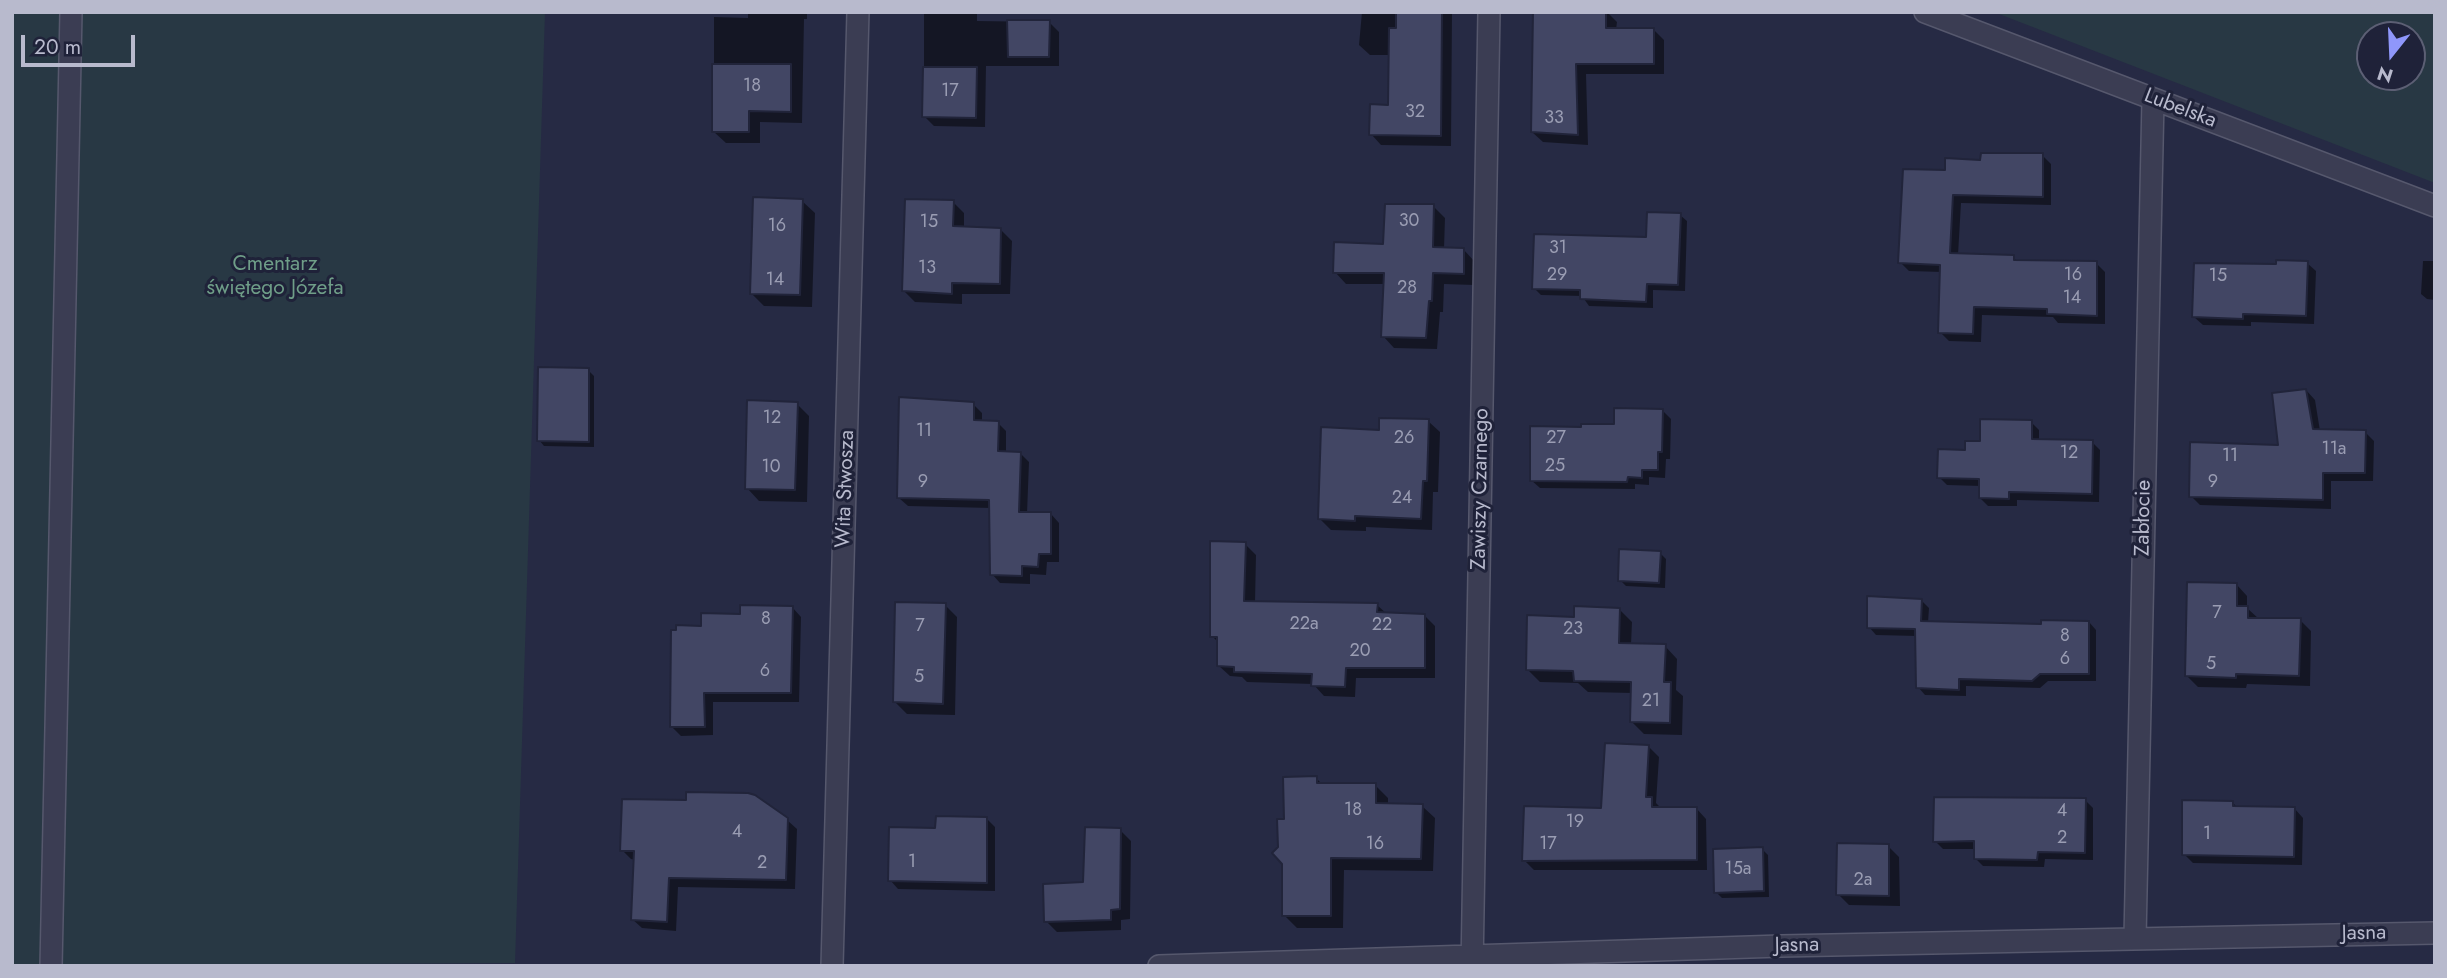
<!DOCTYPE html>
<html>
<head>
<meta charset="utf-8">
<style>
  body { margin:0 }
  #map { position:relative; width:2447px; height:978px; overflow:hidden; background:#262a44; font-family:Jost,sans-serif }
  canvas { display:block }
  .frame { position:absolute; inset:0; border:14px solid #b8bacd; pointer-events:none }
  .north { position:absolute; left:2356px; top:21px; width:70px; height:70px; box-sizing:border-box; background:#1f2239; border:2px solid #5c5f74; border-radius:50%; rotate:198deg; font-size:19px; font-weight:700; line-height:28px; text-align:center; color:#b8bacd }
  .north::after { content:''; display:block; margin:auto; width:24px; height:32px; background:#8f97fb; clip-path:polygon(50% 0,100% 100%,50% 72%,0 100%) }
  .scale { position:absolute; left:21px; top:35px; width:114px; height:32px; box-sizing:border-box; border:4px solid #b8bacd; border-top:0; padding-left:9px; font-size:21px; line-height:24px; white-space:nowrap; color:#b8bacd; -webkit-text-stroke:5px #1f2239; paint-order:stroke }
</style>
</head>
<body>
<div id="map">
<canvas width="2447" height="978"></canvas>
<div class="frame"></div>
<div class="north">N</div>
<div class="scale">20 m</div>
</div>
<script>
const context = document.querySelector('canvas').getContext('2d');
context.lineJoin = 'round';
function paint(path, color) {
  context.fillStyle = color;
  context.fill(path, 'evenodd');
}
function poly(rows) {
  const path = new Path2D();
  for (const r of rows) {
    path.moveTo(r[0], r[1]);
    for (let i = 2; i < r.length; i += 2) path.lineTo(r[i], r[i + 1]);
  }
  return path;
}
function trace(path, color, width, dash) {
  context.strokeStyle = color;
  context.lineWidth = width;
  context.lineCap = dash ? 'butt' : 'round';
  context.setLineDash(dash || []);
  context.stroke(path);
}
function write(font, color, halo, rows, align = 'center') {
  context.font = font + ' Jost,sans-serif';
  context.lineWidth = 6;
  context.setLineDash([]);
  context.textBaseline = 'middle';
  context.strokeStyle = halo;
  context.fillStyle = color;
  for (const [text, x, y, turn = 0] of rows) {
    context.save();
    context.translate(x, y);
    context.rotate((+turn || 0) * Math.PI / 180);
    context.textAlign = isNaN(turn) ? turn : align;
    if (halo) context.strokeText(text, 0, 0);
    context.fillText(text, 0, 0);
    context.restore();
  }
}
paint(poly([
  [12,12,545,12,515,963,12,966],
  [1994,12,2435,12,2435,183],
  [2370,35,2412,35,2412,77,2370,77]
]), '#283844');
paint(poly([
  [748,12,807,12,807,19,804,19,802,123,760,122,760,143,726,143,714,132,714,17,748,18],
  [924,12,977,12,977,21,1049,22,1059,32,1059,66,986,66,985,127,934,126,924,116],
  [1362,12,1452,12,1451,146,1381,145,1371,134,1390,107,1390,55,1370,55,1359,45],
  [1535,12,1607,12,1617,22,1616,30,1653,29,1664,40,1664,74,1586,74,1588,145,1543,142,1532,132],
  [2042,155,2051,164,2051,205,1961,203,1958,255,2013,257,2018,262,2096,263,2105,272,2105,324,2058,323,2053,317,1982,315,1981,342,1949,341,1940,332,1942,272,1909,271,1900,262,1946,172,1982,162],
  [802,201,815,213,812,307,764,306,751,293],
  [953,202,964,213,964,228,1001,230,1012,241,1010,294,962,294,962,304,915,302,904,291],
  [1433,206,1445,218,1444,249,1464,250,1475,262,1474,285,1444,284,1443,312,1440,312,1437,349,1394,348,1383,336,1385,284,1346,284,1335,272,1385,246],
  [1680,215,1687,221,1685,291,1653,290,1653,308,1589,306,1582,296,1541,295,1534,288,1648,239],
  [2423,261,2435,261,2435,300,2427,299,2421,294],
  [2307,263,2316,271,2314,324,2251,322,2251,326,2203,325,2194,317,2278,266],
  [588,370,594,376,594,447,544,446,539,440],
  [2306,390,2315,400,2320,431,2365,432,2374,441,2373,481,2331,481,2331,509,2200,505,2191,496,2280,447],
  [797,404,809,416,807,502,759,501,747,488],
  [973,404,982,413,982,422,998,423,1006,431,1006,453,1020,453,1029,462,1027,514,1051,514,1059,523,1059,562,1047,562,1046,575,1030,574,1030,584,1000,583,992,574,991,508,908,506,899,498],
  [1663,411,1671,419,1670,459,1666,459,1665,478,1649,477,1649,485,1635,484,1635,489,1540,488,1531,480,1583,429,1615,426],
  [1428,421,1440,432,1438,492,1433,492,1432,530,1366,527,1366,531,1331,530,1320,519,1381,432],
  [2031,422,2039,430,2039,441,2092,442,2100,450,2099,502,2017,500,2017,506,1988,506,1980,498,1981,486,1947,485,1939,477,1967,452],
  [1245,544,1256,555,1255,603,1377,605,1387,614,1424,615,1435,626,1435,678,1356,678,1355,697,1324,696,1313,684,1247,682,1242,677,1230,676,1219,666,1219,643,1212,636],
  [1660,553,1666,559,1665,588,1626,586,1620,580],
  [2237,585,2247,596,2247,608,2259,619,2300,620,2311,631,2310,686,2247,684,2246,688,2198,687,2187,676],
  [1922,601,1929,608,1928,623,2043,626,2089,622,2096,630,2096,681,2048,681,2040,688,1966,686,1966,696,1925,695,1918,687,1917,636,1876,635,1869,627],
  [945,605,957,617,955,715,907,714,895,702],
  [792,607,801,617,799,702,713,702,713,735,681,736,671,726,741,616],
  [1619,609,1632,622,1631,645,1665,646,1677,659,1676,690,1683,696,1682,735,1644,734,1632,722,1632,693,1588,692,1578,683,1540,682,1528,670,1575,618],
  [1649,747,1659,757,1656,803,1662,809,1696,808,1706,819,1707,870,1534,870,1524,860,1603,810],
  [1316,778,1323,785,1375,785,1388,798,1388,805,1422,806,1435,818,1433,871,1344,870,1343,928,1297,928,1284,915,1284,863,1280,848,1285,821],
  [2085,800,2093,808,2093,860,2045,859,2044,867,1983,866,1975,858,1976,849,1943,849,1935,841],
  [688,802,787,820,797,829,795,889,678,887,676,931,642,928,632,919,635,860,631,859,622,850],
  [2233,803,2238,808,2294,808,2303,818,2302,865,2193,863,2184,854],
  [986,818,995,827,995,891,898,889,890,880,937,830],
  [1120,830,1131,841,1130,919,1121,920,1121,930,1057,932,1046,921,1084,884],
  [1888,846,1899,857,1900,906,1849,905,1838,894],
  [1762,849,1768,855,1769,897,1722,898,1716,892]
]), '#0007');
const building = poly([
  [1396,12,1442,12,1441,136,1369,135,1370,104,1388,105,1389,28,1396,28,1396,12],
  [1533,12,1606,12,1606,28,1654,28,1654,64,1576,64,1578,135,1531,132,1533,12],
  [1007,20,1050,20,1049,57,1008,57,1007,20],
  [712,64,791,64,791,112,749,111,749,132,712,132,712,64],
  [923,67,977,67,976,118,922,117,923,67],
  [1981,153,2043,153,2043,197,1953,195,1950,253,2014,255,2014,260,2097,261,2097,316,2047,314,2047,309,1974,307,1973,334,1938,333,1940,265,1898,263,1903,169,1945,170,1945,158,1980,160,1981,153],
  [753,197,803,199,800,295,750,294,753,197],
  [905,199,954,200,953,226,1001,228,1000,284,952,283,952,294,902,291,905,199],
  [1385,204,1434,204,1433,247,1464,248,1464,274,1433,273,1432,301,1429,301,1426,338,1381,337,1384,273,1333,273,1334,242,1383,244,1385,204],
  [1647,212,1681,213,1678,285,1647,284,1646,302,1580,299,1580,290,1532,289,1534,234,1646,237,1647,212],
  [2276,260,2308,261,2306,316,2243,314,2243,319,2192,317,2194,263,2276,264,2276,260],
  [538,367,589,368,589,442,537,441,538,367],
  [2306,389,2313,429,2366,430,2365,473,2323,473,2323,500,2189,497,2190,442,2278,445,2272,393,2306,389],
  [899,397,974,402,974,420,999,421,998,451,1021,452,1019,512,1051,512,1051,554,1039,554,1038,567,1022,566,1022,576,990,575,989,500,897,498,899,397],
  [747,400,798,402,795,490,745,489,747,400],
  [1614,408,1663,409,1662,452,1658,452,1658,470,1642,470,1642,478,1628,477,1627,482,1530,481,1530,426,1581,427,1581,424,1614,424,1614,408],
  [1379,418,1429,419,1427,481,1423,481,1421,519,1355,516,1355,521,1318,519,1321,427,1379,430,1379,418],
  [1980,419,2032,420,2032,439,2093,440,2092,494,2009,492,2009,499,1979,498,1979,479,1937,478,1938,449,1965,450,1965,441,1980,441,1980,419],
  [1210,541,1246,542,1244,601,1378,603,1377,612,1425,614,1425,668,1346,668,1345,687,1311,686,1312,674,1234,672,1234,667,1217,666,1217,637,1210,637,1210,541],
  [1619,549,1661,551,1659,583,1618,581,1619,549],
  [2187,582,2237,583,2237,606,2248,606,2248,618,2301,618,2299,676,2236,674,2236,678,2185,676,2187,582],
  [1867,596,1922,599,1921,621,2041,624,2041,620,2089,621,2089,674,2040,674,2032,681,1959,679,1959,690,1916,688,1915,629,1867,628,1867,596],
  [895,602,946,603,943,704,893,702,895,602],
  [740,605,793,606,791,693,704,693,705,727,670,727,671,630,676,630,676,625,701,626,701,613,740,614,740,605],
  [1574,606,1620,608,1619,643,1666,644,1664,682,1671,682,1670,723,1630,722,1631,682,1574,681,1573,671,1526,670,1527,615,1574,617,1574,606],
  [1605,743,1649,745,1646,797,1652,797,1652,807,1697,807,1697,860,1522,861,1524,806,1601,808,1605,743],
  [1317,776,1317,783,1376,783,1376,803,1423,804,1421,859,1331,858,1331,916,1282,916,1282,864,1272,853,1278,847,1277,819,1284,819,1283,777,1317,776],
  [686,792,748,793,755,795,788,818,786,880,669,878,667,922,631,920,634,851,620,851,622,799,686,800,686,792],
  [1934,797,2086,798,2085,853,2038,852,2037,860,1974,859,1974,841,1933,842,1934,797],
  [2182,800,2233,801,2233,806,2295,807,2294,857,2182,855,2182,800],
  [936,816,987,817,987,883,888,881,889,827,935,828,936,816],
  [1085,827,1121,828,1120,909,1111,910,1111,920,1044,922,1043,884,1083,882,1085,827],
  [1837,843,1889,844,1889,896,1836,895,1837,843],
  [1763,847,1764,891,1714,893,1713,849,1763,847]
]);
paint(building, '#424664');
trace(building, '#21243a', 2);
const pedestrian = poly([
  [51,966,71,12]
]);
const minor = poly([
  [1925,12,2435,206],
  [2135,938,2153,99],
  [832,966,858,12],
  [1159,966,1781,946,2435,933],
  [1472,966,1489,12]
]);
trace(pedestrian, '#56586d', 24);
trace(minor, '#56586d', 24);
trace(pedestrian, '#3b3d53', 21);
trace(minor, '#3b3d53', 21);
write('18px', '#9a9db3', null, [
  ["18",752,87],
  ["17",950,92],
  ["32",1415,113],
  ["33",1554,119],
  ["30",1409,222],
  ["15",929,223],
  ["16",777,227],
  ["31",1558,249],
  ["13",927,269],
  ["29",1557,276],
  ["16",2073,276],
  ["15",2218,277],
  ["14",775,281],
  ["28",1407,289],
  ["14",2072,299],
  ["12",772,419],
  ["11",924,432],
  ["26",1404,439],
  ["27",1556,439],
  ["11a",2334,450],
  ["12",2069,454],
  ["11",2230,457],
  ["25",1555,467],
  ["10",771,468],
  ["9",923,483],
  ["9",2213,483],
  ["24",1402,499],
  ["7",2217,614],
  ["8",766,620],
  ["22a",1304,625],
  ["22",1382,626],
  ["7",920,627],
  ["23",1573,630],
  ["8",2065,637],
  ["20",1360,652],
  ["6",2065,660],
  ["5",2211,665],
  ["6",765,672],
  ["5",919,678],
  ["21",1651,702],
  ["18",1353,811],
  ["4",2062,812],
  ["19",1575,823],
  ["4",737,833],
  ["1",2207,835],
  ["2",2062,839],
  ["16",1375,845],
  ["17",1548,845],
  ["1",912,863],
  ["2",762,864],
  ["15a",1738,870],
  ["2a",1863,881]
]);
write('21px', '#b8bacd', '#1f2239', [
  ["Lubelska",2180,109,21],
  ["Wita Stwosza",846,489,-88],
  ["Zawiszy Czarnego",1481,489,-89],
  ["Zabłocie",2144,518,-89],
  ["Jasna",2364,934,-1],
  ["Jasna",1797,946,-1]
]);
write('21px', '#6f9e88', '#1f2239', [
  ["Cmentarz",275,265],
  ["świętego Józefa",275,289]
]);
</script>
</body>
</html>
